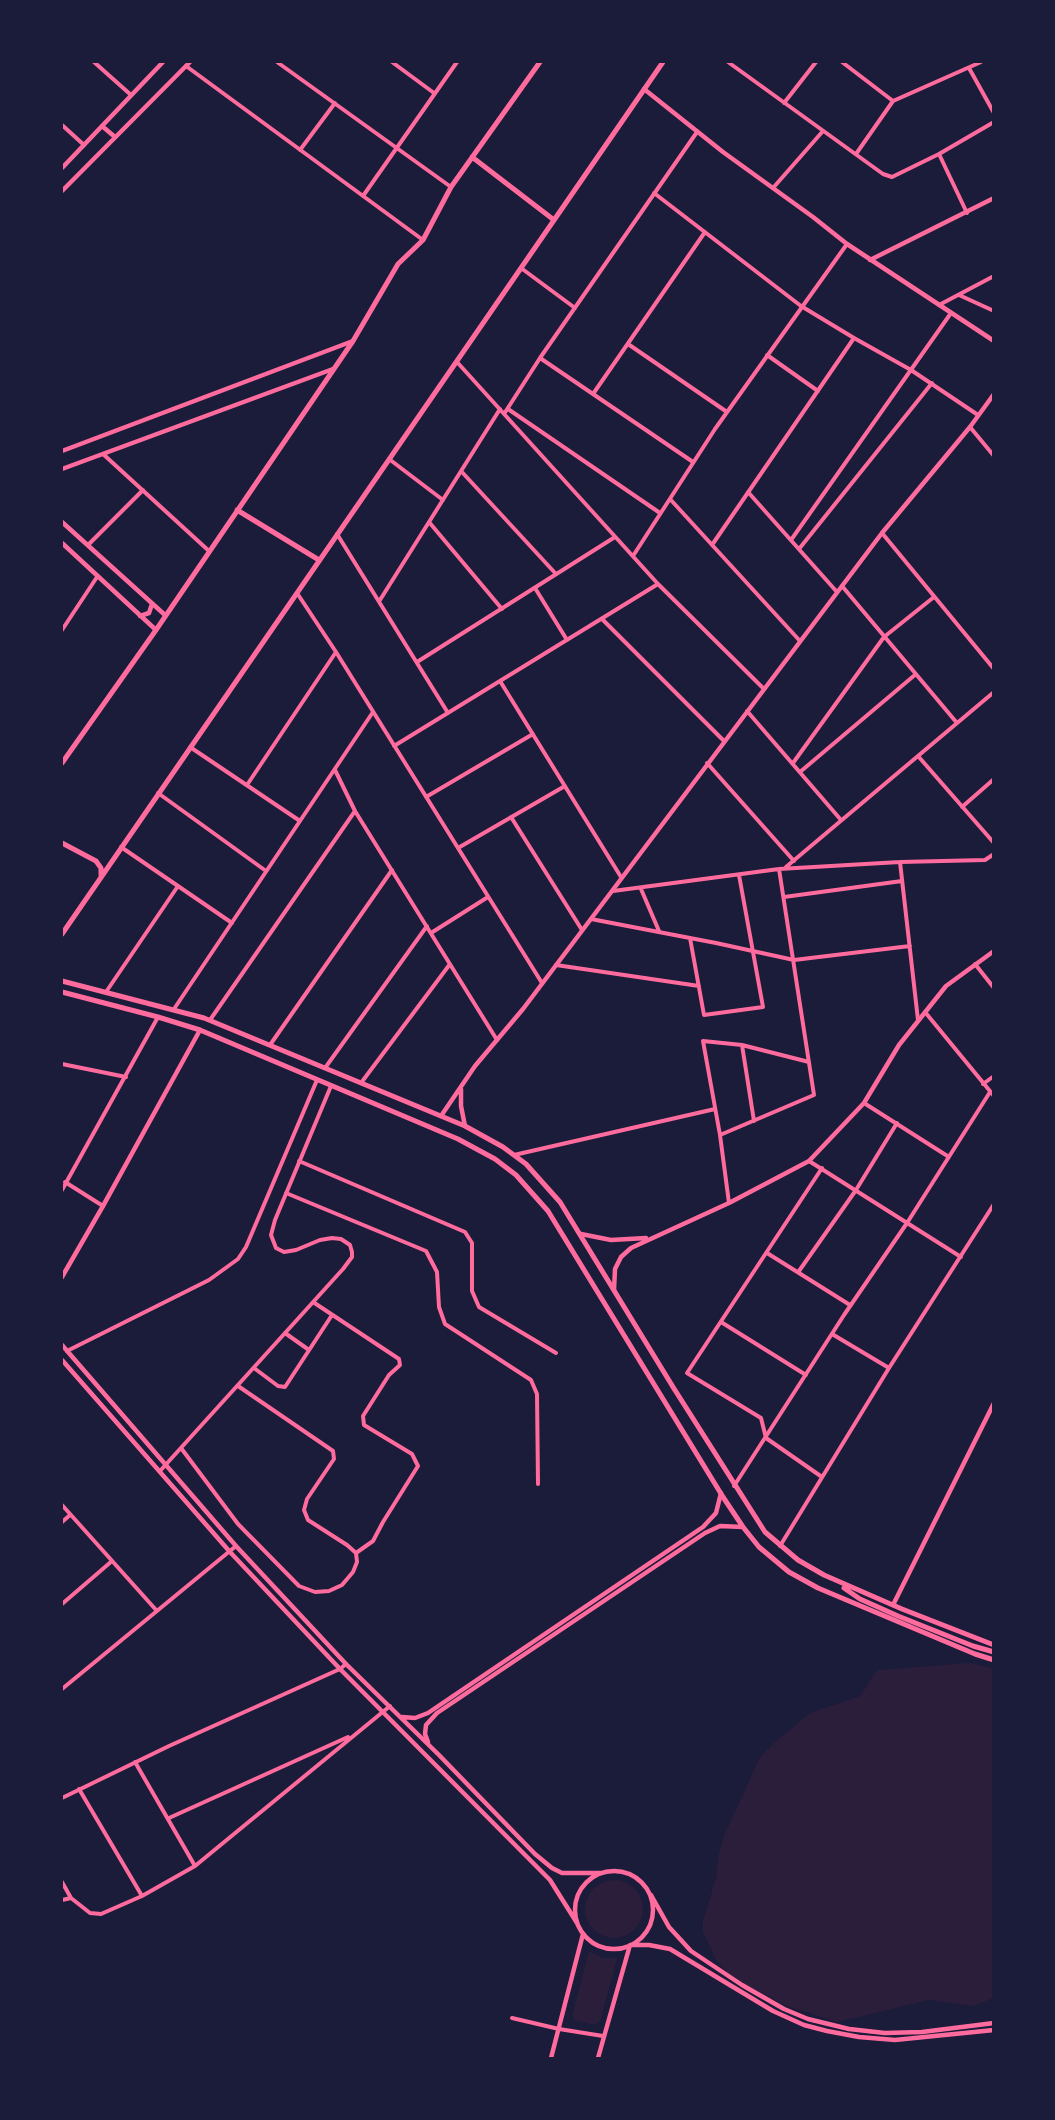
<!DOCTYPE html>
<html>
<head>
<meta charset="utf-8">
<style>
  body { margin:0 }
  #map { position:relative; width:1055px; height:2120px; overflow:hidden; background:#1b1b3a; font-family:Mulish,sans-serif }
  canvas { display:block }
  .frame { position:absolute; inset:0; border:63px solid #1b1b3a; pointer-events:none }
</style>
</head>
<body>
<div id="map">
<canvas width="1055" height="2120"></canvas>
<div class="frame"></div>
</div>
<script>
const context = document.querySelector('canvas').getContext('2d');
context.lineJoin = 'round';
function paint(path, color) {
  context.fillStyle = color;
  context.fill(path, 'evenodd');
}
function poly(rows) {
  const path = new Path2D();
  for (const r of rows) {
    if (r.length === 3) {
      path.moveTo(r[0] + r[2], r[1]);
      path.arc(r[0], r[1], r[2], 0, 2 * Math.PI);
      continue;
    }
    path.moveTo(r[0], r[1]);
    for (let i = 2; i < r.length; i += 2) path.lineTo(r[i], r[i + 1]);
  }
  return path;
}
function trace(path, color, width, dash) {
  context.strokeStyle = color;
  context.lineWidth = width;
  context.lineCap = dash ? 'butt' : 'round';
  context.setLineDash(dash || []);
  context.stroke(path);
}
paint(poly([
  [969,1663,993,1668,993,1998,974,2006,929,2000,837,2022,787,2006,732,1978,716,1960,703,1932,703,1921,716,1878,718,1857,724,1836,760,1757,774,1743,810,1713,858,1697,863,1692,874,1674,879,1670],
  [614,1909,29],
  [589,1951,603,1958,617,1958,601,2019,595,2025,574,2020,572,2016]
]), '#2a1e3b');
trace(poly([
  [94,62,131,95],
  [277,62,451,187],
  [392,62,434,93],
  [728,62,883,174,892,177,939,154,994,122],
  [842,62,893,101],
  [186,66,423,240],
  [969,68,994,113],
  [784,103,816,62],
  [62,125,84,145],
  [300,150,335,103],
  [856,154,893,101,981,62],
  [939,154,967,213],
  [773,188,823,131],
  [654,193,801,306,854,338,911,370,978,415],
  [363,196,457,62],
  [521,268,575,308],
  [959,295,994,311],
  [939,305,994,276],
  [628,344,727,412],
  [767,355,818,391],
  [540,358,693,462],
  [457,362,658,584,764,689],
  [593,394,705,232],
  [508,409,660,513],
  [504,414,540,358,697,132],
  [970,427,994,456],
  [103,454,209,551],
  [389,459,443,500],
  [461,471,556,574],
  [748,492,837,592],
  [670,499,800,641],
  [429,522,502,609],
  [882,533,994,669],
  [337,534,448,713],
  [791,540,951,313],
  [88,545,143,490],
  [712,545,854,338],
  [799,549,932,383],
  [633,556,715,429,847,244],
  [842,586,957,723],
  [535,588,567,640],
  [297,593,336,652,542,983],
  [380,600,500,409],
  [602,619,724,741],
  [62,630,97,577],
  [417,662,615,537],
  [500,681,621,877],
  [747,711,841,820],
  [394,746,658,584],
  [190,747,300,821],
  [918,756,994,843],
  [707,763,794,861],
  [793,763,884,637,934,597],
  [335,770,355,811,497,1040],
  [800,772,916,674],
  [247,785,336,652],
  [158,793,266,871],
  [426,797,533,734],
  [962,807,994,779],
  [511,817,582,930],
  [121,847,232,923],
  [458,848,565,786],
  [900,862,918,1020],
  [786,867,994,692],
  [641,889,659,931],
  [613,891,779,869,900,862,985,860,994,854],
  [784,897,902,881],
  [591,919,716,943,794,960,910,946],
  [431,933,488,897],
  [690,938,704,1015,763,1007,739,875],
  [975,964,994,988],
  [556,965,699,986],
  [106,992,178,886],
  [174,1009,373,712],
  [925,1012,994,1096],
  [210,1020,355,811],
  [270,1045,392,870],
  [742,1045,754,1121],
  [62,1064,126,1077],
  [325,1068,427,926],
  [361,1083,450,964],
  [983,1084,994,1076],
  [864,1103,949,1157],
  [720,1135,814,1095,779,869],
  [514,1155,715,1109],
  [299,1161,465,1232,472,1243,472,1291,479,1307,556,1353],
  [809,1161,961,1257],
  [65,1182,103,1206],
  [62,1190,158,1017],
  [286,1193,426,1251,437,1272,439,1307,445,1324,531,1380,537,1394,538,1484],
  [729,1203,720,1135,703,1041,742,1045,809,1062],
  [767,1253,850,1305],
  [799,1271,856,1190,897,1123],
  [313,1302,399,1359,400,1365,389,1375,363,1416,364,1425,412,1454,418,1466,383,1522,373,1541,356,1553],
  [721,1322,806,1375],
  [285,1333,309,1350],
  [832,1334,889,1368],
  [67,1351,209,1280,238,1259,246,1247,317,1080],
  [254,1368,278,1386,285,1387,332,1315],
  [181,1448,238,1524,299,1586,315,1592,329,1591,342,1585,353,1572,357,1562,356,1553,347,1545,308,1520,304,1510,307,1499,334,1459,333,1451,238,1386],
  [160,1471,343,1269,352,1257,352,1252,350,1245,341,1239,332,1238,320,1240,296,1250,284,1252,276,1248,271,1235,275,1220,331,1086],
  [822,1477,766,1438,761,1418,687,1373,822,1168],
  [734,1486,844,1315,907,1223,990,1092],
  [62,1505,157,1611],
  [62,1522,70,1515],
  [780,1546,889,1368,994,1204],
  [62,1604,112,1561],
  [62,1689,236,1546],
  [135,1762,195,1866],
  [79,1789,142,1896],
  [62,1798,169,1746,340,1669,346,1664],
  [169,1818,348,1737],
  [62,1882,71,1898,90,1913,101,1914,142,1896,195,1866,390,1706],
  [62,1900,71,1898],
  [512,2018,559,2029,603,2036]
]), '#ff6b9d', 4);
trace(poly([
  [644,89,723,152,813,217,847,244,994,341],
  [102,126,115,137],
  [62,168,163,62],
  [62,191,190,62],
  [870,260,994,198],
  [62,451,353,341],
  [62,469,333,369],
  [62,522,165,615],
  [62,543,156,630],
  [140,616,149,613,152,604],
  [461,1089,461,1106,465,1126],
  [441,1116,475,1066,523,1009,882,533,970,427,994,394],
  [581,1234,611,1240,646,1238],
  [62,1277,103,1206,200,1030],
  [614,1290,615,1269,621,1257,631,1248,729,1203,809,1161,864,1103,899,1045,946,986,994,951],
  [62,1345,236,1546,346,1664,439,1755,535,1854,552,1868,562,1873,602,1873],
  [62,1360,230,1552,340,1669,550,1880,577,1923],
  [893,1605,994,1403],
  [402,1717,415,1718,428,1713,703,1527,716,1513,721,1493],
  [428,1742,425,1734,426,1725,437,1713,705,1533,720,1526,743,1527],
  [614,1910,39],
  [651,1895,669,1927,691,1951,742,1985,784,2009,808,2019,849,2029,885,2033,922,2032,994,2023],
  [551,2058,583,1934],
  [598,2058,630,1945,649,1945,670,1949,773,2011,804,2025,827,2031,859,2037,895,2040,994,2030]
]), '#ff6b9d', 4.5);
trace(poly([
  [472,157,554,220],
  [237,510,319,560],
  [62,763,156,630,353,341,398,264,423,240,451,187,540,62],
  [62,843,96,861,101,868,101,875],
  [62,934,663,62],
  [62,981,204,1018,465,1126,503,1147,526,1164,560,1202,673,1387,765,1532,798,1560,824,1575,902,1609,994,1645],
  [62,992,158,1017,200,1030,458,1139,495,1159,516,1175,548,1211,723,1497,743,1527,759,1547,789,1572,818,1588,975,1654,994,1660],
  [844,1588,860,1599,898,1616,973,1646,994,1652]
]), '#ff6b9d', 5);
</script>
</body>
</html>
